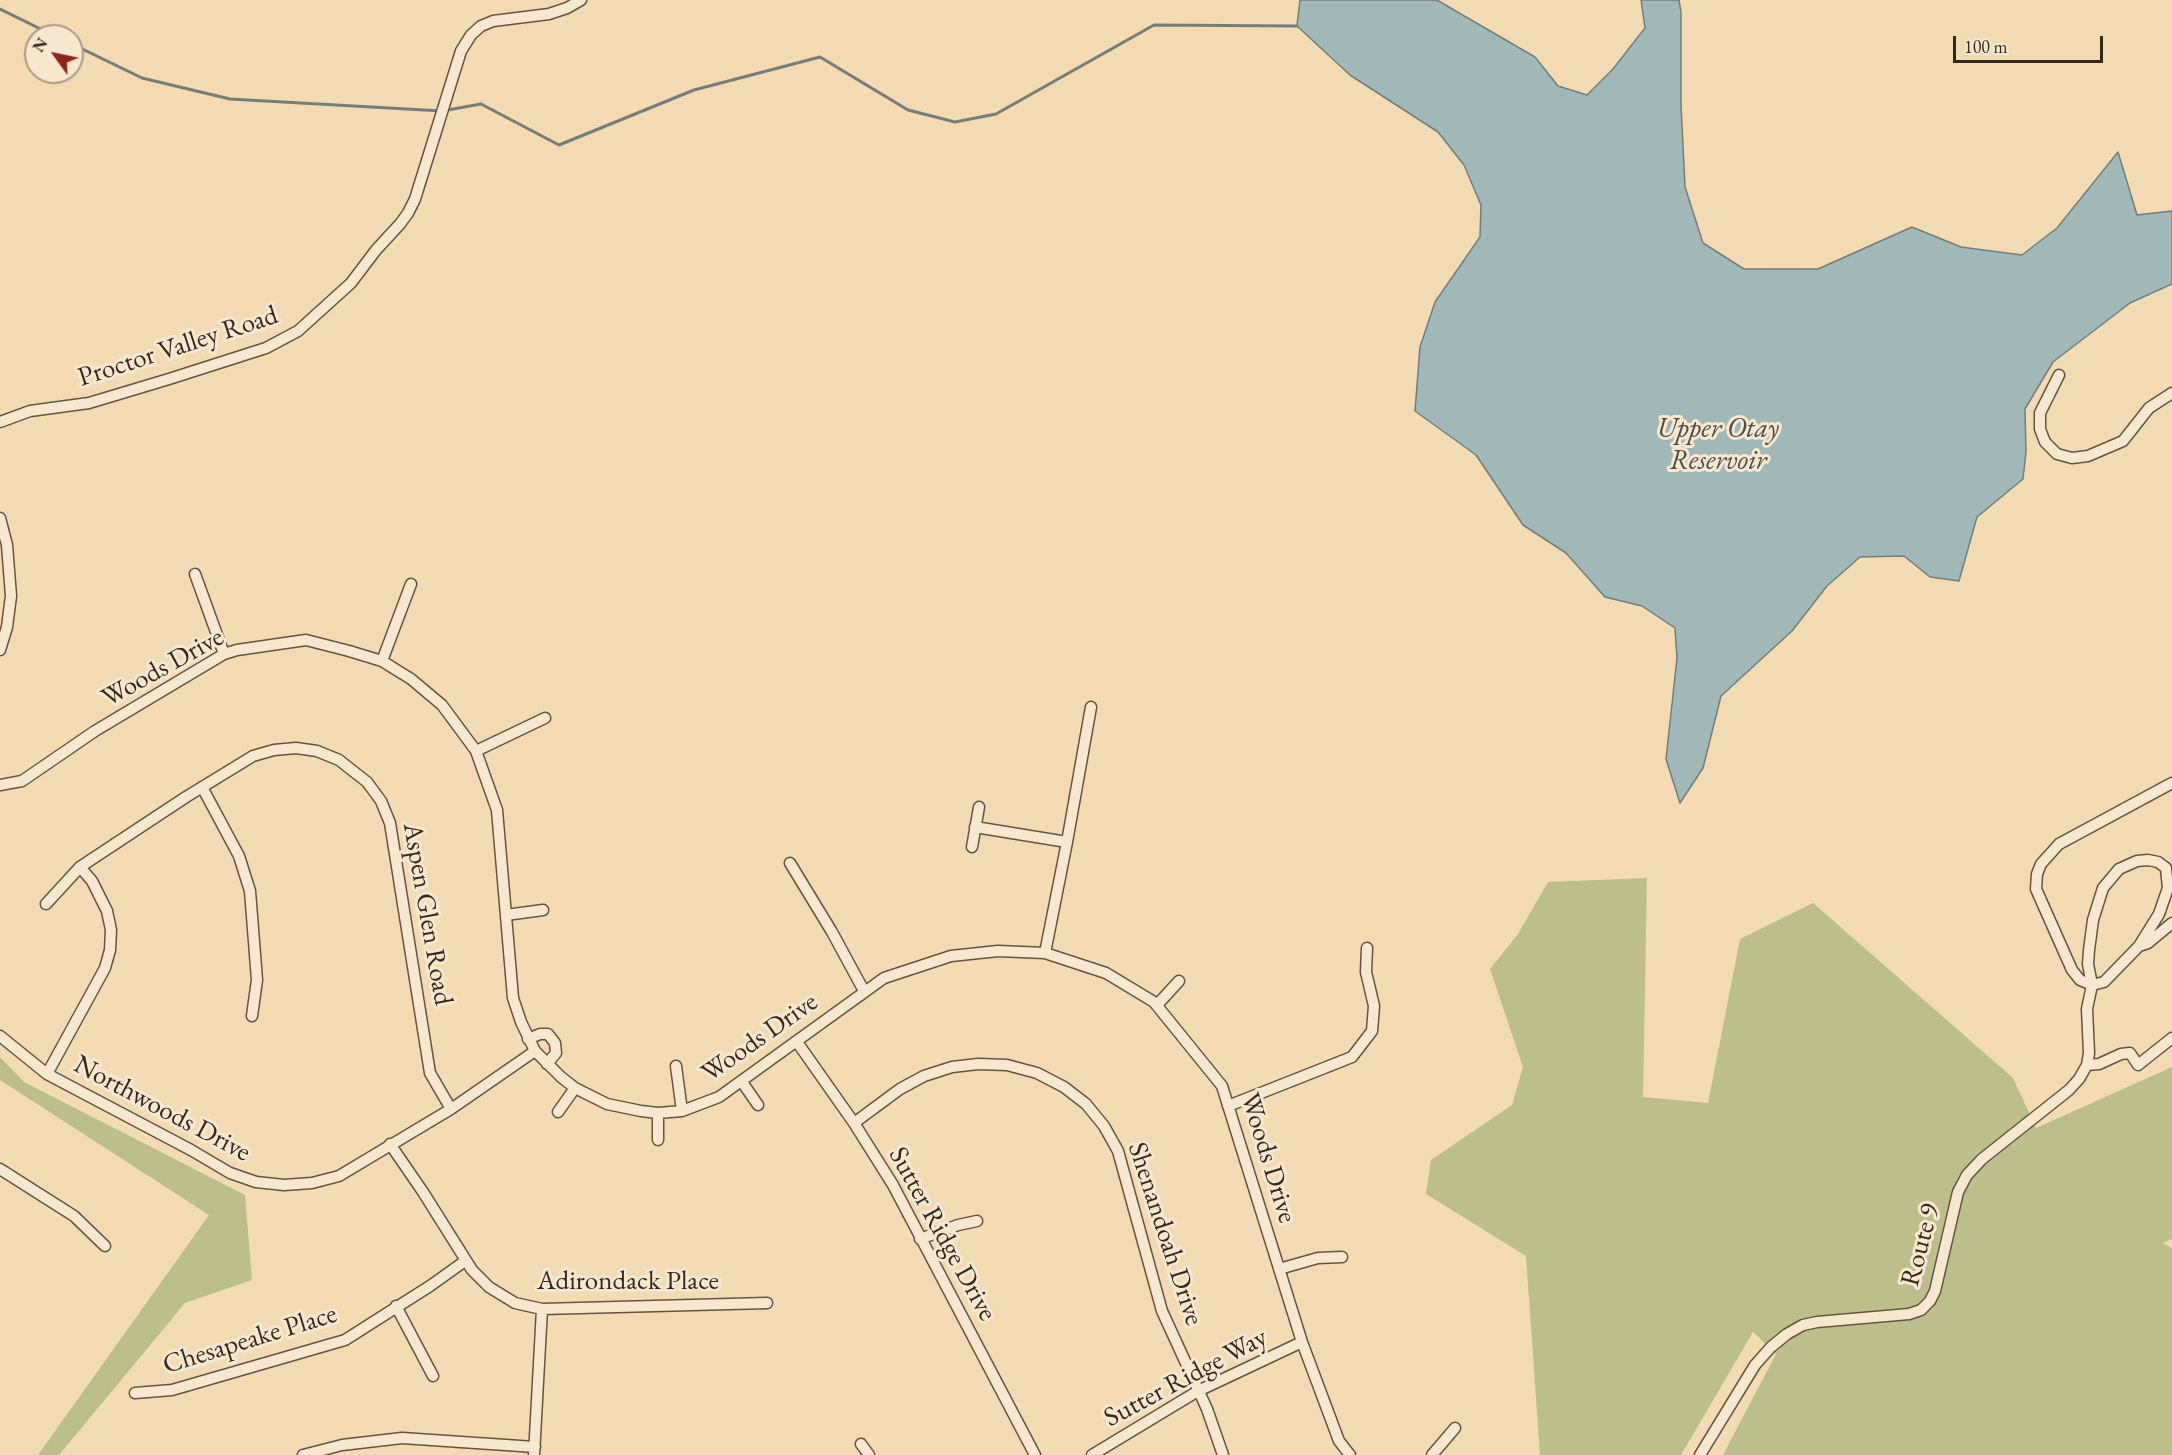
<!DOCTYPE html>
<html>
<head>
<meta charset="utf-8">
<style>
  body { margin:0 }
  #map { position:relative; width:2172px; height:1455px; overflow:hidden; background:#f2dab3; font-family:"EB Garamond",serif }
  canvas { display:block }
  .north { position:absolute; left:24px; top:24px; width:60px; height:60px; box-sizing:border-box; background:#f7e7ce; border:2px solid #aa9a87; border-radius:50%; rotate:303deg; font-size:16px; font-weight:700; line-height:24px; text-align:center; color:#36271d }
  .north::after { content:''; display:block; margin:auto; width:21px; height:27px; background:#8f2418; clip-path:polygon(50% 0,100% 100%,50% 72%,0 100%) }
  .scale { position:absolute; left:1953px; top:36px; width:150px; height:27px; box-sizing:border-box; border:3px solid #36271d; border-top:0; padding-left:8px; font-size:18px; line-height:21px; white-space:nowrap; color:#36271d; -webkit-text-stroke:4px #f7e7ce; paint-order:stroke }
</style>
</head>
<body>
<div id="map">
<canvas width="2172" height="1455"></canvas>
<div class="north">N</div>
<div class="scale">100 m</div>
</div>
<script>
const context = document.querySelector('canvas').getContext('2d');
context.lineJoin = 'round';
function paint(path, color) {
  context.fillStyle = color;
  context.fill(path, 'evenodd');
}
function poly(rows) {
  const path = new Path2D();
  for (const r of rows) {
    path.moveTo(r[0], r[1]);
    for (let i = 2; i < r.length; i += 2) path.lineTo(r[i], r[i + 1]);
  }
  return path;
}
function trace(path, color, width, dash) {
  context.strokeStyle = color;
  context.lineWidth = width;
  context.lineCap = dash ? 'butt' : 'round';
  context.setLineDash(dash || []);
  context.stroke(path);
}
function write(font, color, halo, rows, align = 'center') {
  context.font = font + ' "EB Garamond",serif';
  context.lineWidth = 6;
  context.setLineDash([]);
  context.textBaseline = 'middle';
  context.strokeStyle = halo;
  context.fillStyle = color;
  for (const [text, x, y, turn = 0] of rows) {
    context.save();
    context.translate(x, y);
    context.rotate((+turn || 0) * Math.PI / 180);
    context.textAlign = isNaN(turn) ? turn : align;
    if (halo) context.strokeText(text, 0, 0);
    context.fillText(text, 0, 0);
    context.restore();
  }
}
paint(poly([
  [1647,878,1643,1097,1708,1103,1740,939,1813,903,2013,1078,2036,1128,2172,1067,2172,1239,2163,1243,2172,1248,2172,1455,1723,1455,1776,1354,1753,1332,1681,1455,1540,1455,1526,1256,1426,1194,1431,1160,1512,1105,1523,1067,1490,969,1518,934,1548,882],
  [0,1057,24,1082,245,1195,252,1280,185,1303,59,1455,38,1455,209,1215,0,1080]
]), '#bcbf8b');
const water = poly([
  [1300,0,1437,0,1535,57,1558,86,1587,95,1613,69,1645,28,1641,0,1679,0,1681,12,1681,105,1685,187,1703,243,1744,269,1818,269,1912,227,1961,247,2022,255,2057,228,2118,152,2137,215,2172,211,2172,284,2130,303,2053,362,2025,409,2026,452,2023,479,1977,517,1959,581,1930,577,1904,556,1860,557,1827,586,1792,631,1721,696,1703,768,1680,803,1666,759,1677,658,1675,628,1642,606,1605,597,1566,553,1523,525,1476,455,1415,411,1420,347,1435,302,1480,237,1481,205,1464,165,1438,132,1350,75,1297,26,1300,0]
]);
paint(water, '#a0b8b8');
trace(water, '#767e7a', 1.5);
trace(poly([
  [0,9,55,36],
  [72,44,142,78,230,99,442,111,481,104,559,145,694,90,820,57,908,110,955,122,996,114,1154,25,1297,26]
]), '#767e7a', 3);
const minor = poly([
  [2059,375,2040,413,2040,429,2045,442,2057,454,2072,458,2088,456,2123,441,2149,408,2172,393],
  [0,422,30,411,89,403,169,379,266,348,298,331,351,283,376,250,400,224,408,213,415,199,461,51,471,35,481,26,493,21,549,14,567,8,581,0],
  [0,518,7,545,11,596,7,627,0,650],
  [195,574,224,654],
  [382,661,411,584],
  [476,751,545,718],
  [0,785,22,781,95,731,224,654,237,650,306,640,349,651,382,661,411,679,442,705,476,751,497,810,513,998,521,1022,535,1051,561,1077,575,1088,607,1104,641,1111,658,1113,682,1111,719,1097,884,978,951,956,998,951,1045,953,1106,973,1154,1002,1222,1086,1302,1342,1339,1441,1350,1455],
  [202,787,239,856,250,891,257,980,252,1016],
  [975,827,1067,842],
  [972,847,979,807],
  [790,863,832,932,864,991],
  [46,904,80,867,186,797,253,756,274,750,296,748,317,751,339,760,367,782,381,801,390,823,430,1073,451,1109],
  [506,915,543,910],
  [2142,945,2148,943,2172,923],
  [1045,953,1067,842,1091,707],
  [1157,1005,1179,981],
  [0,1036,47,1074,191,1150,230,1173,256,1182,284,1185,312,1183,339,1176,451,1109,535,1051],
  [528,1039,540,1034,548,1034,555,1043,556,1053,547,1064],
  [797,1042,854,1123,893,1185,1035,1455],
  [2087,1065,2099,1064,2121,1054,2130,1053,2138,1065,2172,1038],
  [676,1066,682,1111],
  [47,1074,105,968,110,950,111,930,107,911,92,881,80,867],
  [742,1082,758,1105],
  [1228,1106,1352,1057,1372,1031,1374,1006,1366,972,1367,948],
  [558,1112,575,1088],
  [854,1123,900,1089,924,1076,952,1067,978,1064,1007,1065,1037,1073,1064,1087,1086,1104,1104,1126,1118,1151,1162,1311,1207,1409,1223,1455],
  [658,1140,658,1113],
  [390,1144,423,1192,472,1270,489,1287,515,1303,542,1309,767,1303],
  [0,1169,74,1216,105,1246],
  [920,1239,958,1225,977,1221],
  [1279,1269,1318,1258,1342,1257],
  [396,1306,433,1376],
  [135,1393,172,1390,345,1340,430,1286,465,1261],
  [861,1444,869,1455],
  [303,1455,342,1445,402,1438,535,1447],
  [534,1455,542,1309],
  [1092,1455,1198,1391,1302,1342],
  [1432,1455,1455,1428],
  [1700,1455,1755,1365,1771,1347,1787,1334,1803,1325,1817,1322,1909,1314,1921,1310,1930,1301,1935,1291,1958,1192,1967,1175,1982,1159,2069,1090,2079,1079,2087,1065,2089,1053,2087,1009,2092,985,2088,964,2089,950,2093,920,2103,888,2119,869,2137,861,2148,860,2158,862,2166,868,2168,888,2159,914,2139,946,2104,982,2092,985,2080,980,2072,970,2036,889,2037,874,2041,864,2059,844,2172,783]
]);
trace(minor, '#655442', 13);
trace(minor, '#f7e7ce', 10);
write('27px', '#36271d', '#f7e7ce', [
  ["Proctor Valley Road",178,347,-18],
  ["Woods Drive",163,668,-29],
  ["Aspen Glen Road",427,914,80],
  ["Woods Drive",760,1038,-35],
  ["Northwoods Drive",162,1109,28],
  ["Woods Drive",1268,1158,73],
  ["Sutter Ridge Drive",942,1234,61],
  ["Shenandoah Drive",1165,1234,72],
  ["Route 9",1921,1245,-75],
  ["Adirondack Place",628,1282],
  ["Chesapeake Place",250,1340,-17],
  ["Sutter Ridge Way",1186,1378,-28]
]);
write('italic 28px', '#504b44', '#f7e7ce', [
  ["Upper Otay",1718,429],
  ["Reservoir",1718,461]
]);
</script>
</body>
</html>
